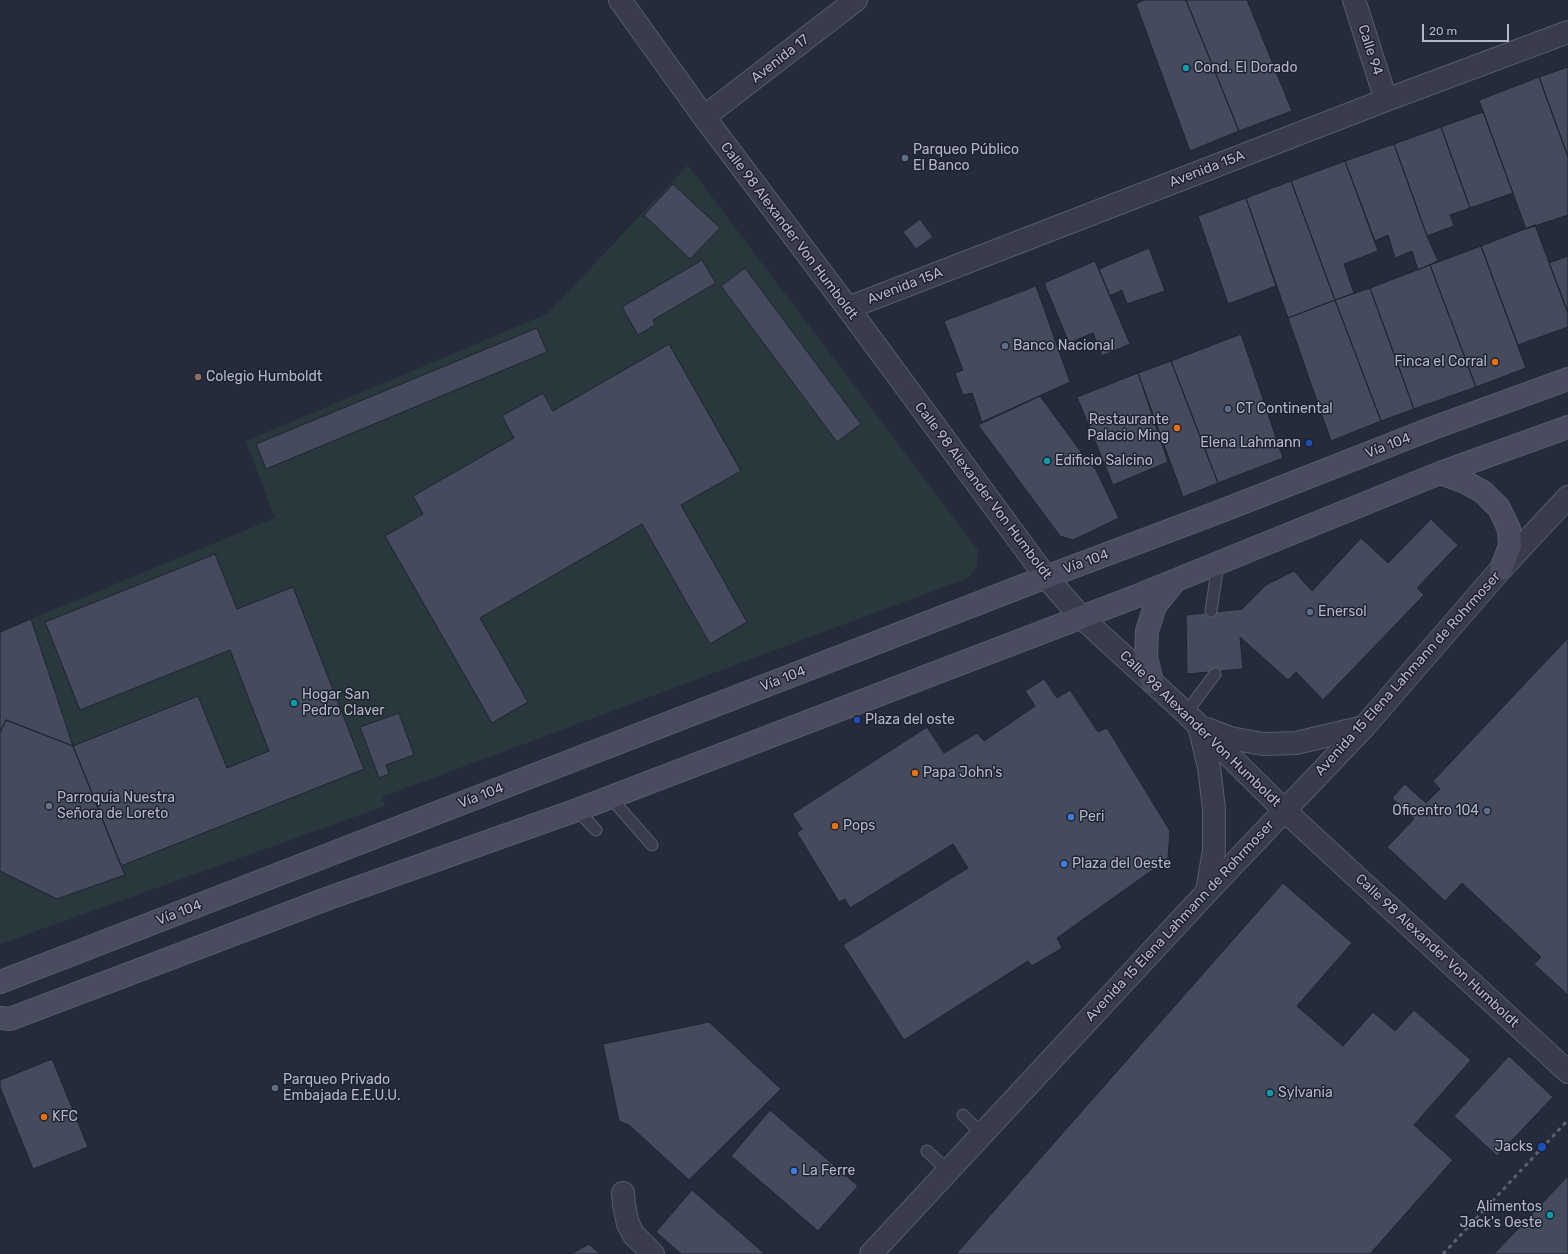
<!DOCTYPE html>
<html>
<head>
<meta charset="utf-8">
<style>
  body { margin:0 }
  #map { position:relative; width:1568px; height:1254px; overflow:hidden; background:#262b3b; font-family:Rubik,sans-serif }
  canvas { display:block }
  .scale { position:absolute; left:1422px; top:24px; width:87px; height:18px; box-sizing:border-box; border:2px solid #b5b8c6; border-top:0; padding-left:5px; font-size:12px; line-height:14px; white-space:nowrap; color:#b5b8c6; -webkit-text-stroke:3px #1e2230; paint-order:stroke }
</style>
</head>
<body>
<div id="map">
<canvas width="1568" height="1254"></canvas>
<div class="scale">20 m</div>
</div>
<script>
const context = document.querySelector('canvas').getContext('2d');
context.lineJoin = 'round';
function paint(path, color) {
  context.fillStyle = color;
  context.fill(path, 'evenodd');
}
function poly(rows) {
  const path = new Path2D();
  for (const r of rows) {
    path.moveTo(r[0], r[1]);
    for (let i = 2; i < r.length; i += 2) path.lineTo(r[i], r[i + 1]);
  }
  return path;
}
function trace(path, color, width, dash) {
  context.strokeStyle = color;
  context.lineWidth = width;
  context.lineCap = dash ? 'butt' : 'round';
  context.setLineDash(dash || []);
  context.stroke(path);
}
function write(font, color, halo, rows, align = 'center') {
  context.font = font + ' Rubik,sans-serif';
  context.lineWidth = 3;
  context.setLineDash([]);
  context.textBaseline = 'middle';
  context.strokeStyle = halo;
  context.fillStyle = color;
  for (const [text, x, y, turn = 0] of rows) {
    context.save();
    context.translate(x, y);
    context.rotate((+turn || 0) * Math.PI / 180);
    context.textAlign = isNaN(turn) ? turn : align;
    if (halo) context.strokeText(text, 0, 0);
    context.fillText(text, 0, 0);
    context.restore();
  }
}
paint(poly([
  [688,165,978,550,977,567,968,578,382,797,385,806,0,944,0,871,121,866,364,769,293,587,237,609,215,554,45,622,80,710,230,650,269,751,227,768,198,696,73,746,31,619,275,518,246,441,547,314],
  [669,344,741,470,681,505,747,622,710,644,642,524,480,618,528,702,492,723,386,536,423,514,413,496,514,438,502,416,543,393,553,411]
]), '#29383d');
const building = poly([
  [1144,0,1186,0,1239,131,1190,151,1136,4,1144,0],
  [1186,0,1247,0,1292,111,1239,131,1186,0],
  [1568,67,1568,157,1539,77,1568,67],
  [1539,77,1568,157,1568,215,1526,229,1479,100,1539,77],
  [1483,112,1513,193,1470,208,1441,127,1483,112],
  [1441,127,1470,208,1450,215,1454,226,1427,236,1394,144,1441,127],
  [1394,144,1427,236,1438,261,1418,270,1412,251,1395,258,1388,235,1375,241,1345,161,1394,144],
  [1345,161,1378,251,1344,264,1354,293,1335,300,1291,181,1345,161],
  [1291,181,1335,300,1288,318,1246,198,1291,181],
  [673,184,720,228,690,259,644,215,673,184],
  [1246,198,1276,286,1228,304,1198,216,1246,198],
  [920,219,933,237,916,249,903,232,920,219],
  [1535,225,1568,313,1568,327,1518,345,1481,246,1535,225],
  [1481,246,1526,368,1476,387,1430,265,1481,246],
  [1149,248,1165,291,1127,304,1122,290,1110,296,1099,269,1149,248],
  [1568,256,1568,313,1549,263,1568,256],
  [702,260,716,283,653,320,655,325,638,335,622,307,702,260],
  [1095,261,1130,344,1102,356,1093,333,1069,343,1044,283,1095,261],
  [1430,265,1476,387,1414,409,1370,288,1430,265],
  [745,268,861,424,837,442,721,286,745,268],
  [1036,286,1070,382,982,422,972,393,963,395,955,373,963,370,944,321,1036,286],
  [1370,288,1414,409,1381,421,1335,300,1370,288],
  [1335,300,1381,421,1331,441,1288,318,1335,300],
  [537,328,547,352,266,469,256,444,537,328],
  [1241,334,1283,458,1218,483,1171,361,1241,334],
  [669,344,741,471,681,505,747,622,710,644,642,524,480,618,528,702,492,723,385,536,423,514,413,496,514,438,502,416,543,393,553,411,669,344],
  [1171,361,1218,483,1183,497,1138,373,1171,361],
  [1138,373,1168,462,1113,485,1077,397,1138,373],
  [1040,396,1081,452,1096,470,1119,518,1073,540,1060,536,978,425,1040,396],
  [1431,519,1458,545,1417,588,1424,595,1323,700,1296,672,1288,680,1240,637,1243,669,1187,674,1186,615,1242,609,1266,585,1294,571,1312,591,1361,538,1388,563,1431,519],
  [215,554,237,609,293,587,364,769,121,866,73,746,198,696,227,768,269,751,230,650,80,710,45,622,215,554],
  [31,619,73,746,6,720,0,732,0,632,31,619],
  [1568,638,1568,995,1534,964,1541,957,1462,883,1445,901,1387,847,1414,819,1392,798,1405,784,1426,803,1440,789,1433,781,1568,638],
  [1044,679,1057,698,1070,690,1098,732,1107,728,1170,831,1168,859,1057,938,1062,948,1032,966,1028,961,904,1040,843,945,968,868,953,844,850,908,845,899,839,902,797,833,802,829,792,814,927,727,944,753,977,733,984,741,1035,706,1025,691,1044,679],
  [399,713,414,755,386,765,389,774,379,778,360,727,399,713],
  [6,720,73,746,125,875,57,899,0,871,0,732,6,720],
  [1283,883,1352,943,1297,1006,1343,1046,1373,1012,1395,1031,1414,1010,1471,1060,1414,1125,1453,1160,1370,1254,956,1254,1283,883],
  [709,1022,781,1089,689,1180,629,1125,619,1121,603,1044,709,1022],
  [1509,1056,1553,1097,1497,1156,1454,1116,1509,1056],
  [52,1059,88,1147,33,1169,0,1087,0,1080,52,1059],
  [770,1110,858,1186,818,1231,731,1156,770,1110],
  [1568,1176,1568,1254,1494,1254,1568,1176],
  [692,1190,765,1254,681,1254,656,1232,692,1190],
  [589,1244,600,1254,571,1254,589,1244]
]);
paint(building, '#454a5c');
trace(building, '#202432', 1);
const service = poly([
  [1211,611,1218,564],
  [1186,713,1215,674],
  [610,797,652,845],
  [577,810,596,830],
  [963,1115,982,1134],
  [927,1151,948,1171]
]);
const minor = poly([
  [1354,0,1386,100],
  [704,117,856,0],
  [848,308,1386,100,1568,32],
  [623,1193,624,1205,628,1224,634,1235,653,1254],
  [871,1254,1207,892,1364,727,1501,569,1568,497]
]);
const tertiary = poly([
  [620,0,704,117,848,308,1046,577,1081,617,1186,713,1284,810,1568,1072],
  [1199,726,1209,767,1214,809,1214,850,1207,892],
  [1207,729,1230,738,1263,744,1296,743,1364,727]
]);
const secondary = poly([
  [1440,473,1465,482,1483,492,1499,508,1509,529,1510,546,1501,569],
  [1152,682,1146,657,1147,631,1155,606,1174,582],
  [0,982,1046,577,1224,510,1433,428,1568,379],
  [0,1018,10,1019,329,898,577,810,1137,596,1440,473,1568,427]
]);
trace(service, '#575b69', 13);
trace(minor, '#575b69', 24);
trace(tertiary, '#575b69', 24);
trace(secondary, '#575b69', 24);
trace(service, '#393d4b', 11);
trace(minor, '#393d4b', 22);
trace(tertiary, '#393d4b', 22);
trace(secondary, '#484c5e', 22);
trace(poly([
  [1443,1254,1568,1120]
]), '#5c6172', 3, [4, 4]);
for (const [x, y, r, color] of [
  [1186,68,4,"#0f9aa8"],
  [905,158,4,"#5c6f8a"],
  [1005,346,4,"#5c6f8a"],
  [1495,362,4,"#e8710a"],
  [198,377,4,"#8d6e63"],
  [1228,409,4,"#5c6f8a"],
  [1177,428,4,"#e8710a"],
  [1309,443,4,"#1a4fb4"],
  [1047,461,4,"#0f9aa8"],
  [1310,612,4,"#5c6f8a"],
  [294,703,4,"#0f9aa8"],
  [857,720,4,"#1a4fb4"],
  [915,773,4,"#e8710a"],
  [49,806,4,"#6b7280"],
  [1487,811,4,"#5c6f8a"],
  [1071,817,4,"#3f7fe0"],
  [835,826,4,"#e8710a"],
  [1064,864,4,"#3f7fe0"],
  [275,1088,4,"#5c6f8a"],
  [1270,1093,4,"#0f9aa8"],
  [44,1117,4,"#e8710a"],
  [1542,1147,5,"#1a4fb4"],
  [794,1171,4,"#3f7fe0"],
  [1550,1215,4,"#0f9aa8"]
]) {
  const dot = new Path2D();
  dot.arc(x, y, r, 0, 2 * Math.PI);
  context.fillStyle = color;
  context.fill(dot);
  trace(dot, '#1e2230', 1.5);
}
write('14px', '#b5b8c6', '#1e2230', [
  ["Calle 94",1370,50,72],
  ["Avenida 17",780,59,-38],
  ["Avenida 15A",1207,169,-21],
  ["Calle 98 Alexander Von Humboldt",789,231,53],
  ["Avenida 15A",905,286,-21],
  ["Vía 104",1388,446,-21],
  ["Calle 98 Alexander Von Humboldt",983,491,53],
  ["Vía 104",1086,562,-20],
  ["Avenida 15 Elena Lahmann de Rohrmoser",1408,674,-48],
  ["Vía 104",783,679,-21],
  ["Calle 98 Alexander Von Humboldt",1200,729,44],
  ["Vía 104",481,796,-21],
  ["Vía 104",179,913,-21],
  ["Avenida 15 Elena Lahmann de Rohrmoser",1180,921,-47],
  ["Calle 98 Alexander Von Humboldt",1437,951,43]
]);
write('14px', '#b5b8c6', '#1e2230', [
  ["Cond. El Dorado",1194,68],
  ["Parqueo Público",913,150],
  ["El Banco",913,166],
  ["Banco Nacional",1013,346],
  ["Finca el Corral",1487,362,"right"],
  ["Colegio Humboldt",206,377],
  ["CT Continental",1236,409],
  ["Restaurante",1169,420,"right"],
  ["Palacio Ming",1169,436,"right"],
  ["Elena Lahmann",1301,443,"right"],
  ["Edificio Salcino",1055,461],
  ["Enersol",1318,612],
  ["Hogar San",302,695],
  ["Pedro Claver",302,711],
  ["Plaza del oste",865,720],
  ["Papa John's",923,773],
  ["Parroquia Nuestra",57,798],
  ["Señora de Loreto",57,814],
  ["Oficentro 104",1479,811,"right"],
  ["Peri",1079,817],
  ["Pops",843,826],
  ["Plaza del Oeste",1072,864],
  ["Parqueo Privado",283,1080],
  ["Embajada E.E.U.U.",283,1096],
  ["Sylvania",1278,1093],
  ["KFC",52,1117],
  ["Jacks",1533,1147,"right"],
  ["La Ferre",802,1171],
  ["Alimentos",1542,1207,"right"],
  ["Jack's Oeste",1542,1223,"right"]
], 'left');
</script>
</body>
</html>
